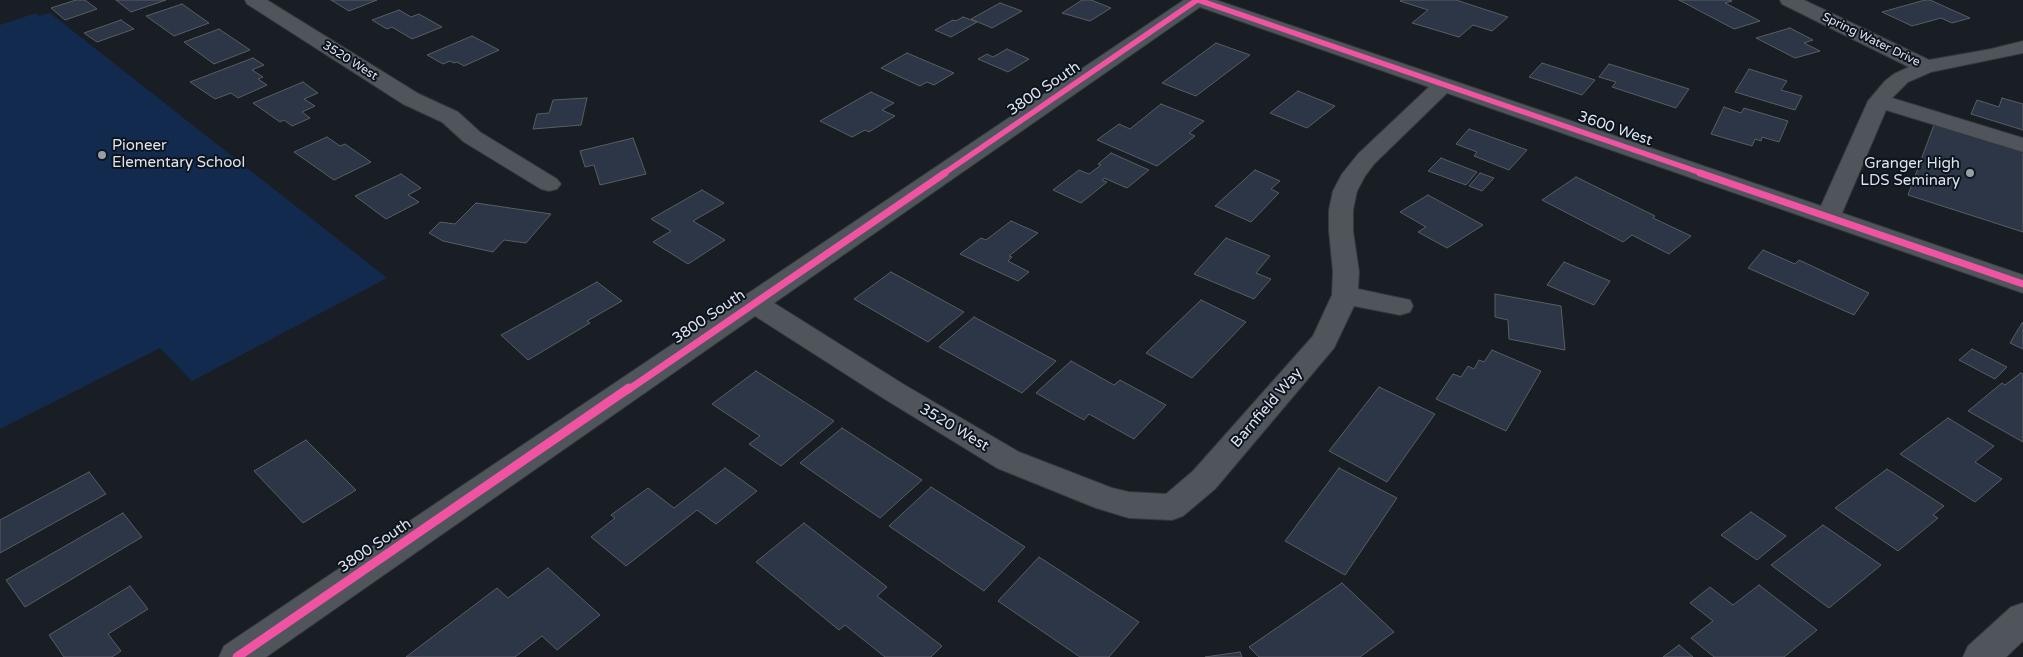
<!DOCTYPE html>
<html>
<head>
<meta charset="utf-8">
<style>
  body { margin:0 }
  canvas { display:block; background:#191e24 }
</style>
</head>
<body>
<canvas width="2023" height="657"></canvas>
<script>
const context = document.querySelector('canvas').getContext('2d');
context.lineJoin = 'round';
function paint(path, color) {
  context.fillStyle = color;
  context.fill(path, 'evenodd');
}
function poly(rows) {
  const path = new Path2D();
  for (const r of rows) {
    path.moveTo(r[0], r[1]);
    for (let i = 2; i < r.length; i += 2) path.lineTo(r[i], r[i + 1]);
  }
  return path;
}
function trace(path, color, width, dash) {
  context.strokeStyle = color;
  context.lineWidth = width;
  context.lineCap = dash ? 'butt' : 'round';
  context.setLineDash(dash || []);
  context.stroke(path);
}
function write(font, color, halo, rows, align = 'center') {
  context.font = font + ' "Varela Round",sans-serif';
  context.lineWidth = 4;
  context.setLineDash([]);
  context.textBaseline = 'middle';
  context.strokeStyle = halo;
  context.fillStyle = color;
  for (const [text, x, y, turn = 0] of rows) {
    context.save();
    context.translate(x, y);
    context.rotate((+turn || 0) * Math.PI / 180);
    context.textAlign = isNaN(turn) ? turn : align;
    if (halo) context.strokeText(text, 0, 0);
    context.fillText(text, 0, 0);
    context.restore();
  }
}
paint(poly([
  [36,13,39,16,50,13,387,278,192,381,160,348,0,429,0,25]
]), '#122a4d');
const building = poly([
  [76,0,85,0,97,9,65,20,51,8,76,0],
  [116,0,166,0,131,12,116,0],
  [331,0,377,0,349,11,331,0],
  [1082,0,1091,0,1111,8,1090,21,1062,13,1082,0],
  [1402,0,1456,0,1508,17,1492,31,1473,25,1459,37,1412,23,1428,10,1400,1,1402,0],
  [1679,0,1729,0,1732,1,1725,3,1760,21,1734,29,1679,0],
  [1925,0,1930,0,1970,18,1952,23,1941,18,1912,26,1882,12,1925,0],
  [1000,3,1022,11,992,28,971,19,1000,3],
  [182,4,209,23,174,36,146,16,182,4],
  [399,10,411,17,419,14,442,27,412,39,392,27,387,29,372,20,399,10],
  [963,17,977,22,951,37,935,30,953,20,956,21,963,17],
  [121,20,134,29,97,42,84,33,121,20],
  [1790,28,1813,40,1804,43,1820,51,1795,58,1756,38,1790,28],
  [219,29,250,50,214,64,184,42,219,29],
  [472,36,499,50,464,66,457,62,454,63,450,61,443,64,427,55,472,36],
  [1216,43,1250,55,1196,96,1162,83,1216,43],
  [1007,49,1029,59,1008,72,978,59,987,54,993,57,1007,49],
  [907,53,954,73,934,85,927,82,920,86,881,68,907,53],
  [253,58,264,65,252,70,263,77,258,79,267,85,238,98,231,93,215,99,190,82,253,58],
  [1542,63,1595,80,1582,95,1529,77,1542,63],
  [1609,64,1689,89,1676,108,1612,87,1616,82,1599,77,1609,64],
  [1749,69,1787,81,1781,90,1802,96,1795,110,1735,92,1749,69],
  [303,82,318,93,304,99,315,106,302,112,310,118,292,126,284,120,280,122,253,103,303,82],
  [1298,91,1335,106,1307,128,1270,113,1298,91],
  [871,92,894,103,882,110,895,116,869,132,865,130,852,137,820,121,871,92],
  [587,98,581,125,533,129,537,114,549,113,553,100,587,98],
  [2002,98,2023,104,2023,130,1971,114,1977,100,1999,107,2002,98],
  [1161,104,1204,121,1189,133,1195,136,1157,166,1097,140,1119,124,1130,129,1161,104],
  [1724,107,1741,113,1744,108,1788,121,1779,142,1762,137,1761,141,1755,139,1752,146,1711,134,1724,107],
  [1934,125,2023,151,2023,232,1908,195,1934,125],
  [1469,129,1527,150,1509,170,1474,156,1477,152,1456,144,1469,129],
  [327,137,340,146,345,144,371,162,334,180,294,152,327,137],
  [633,138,646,174,600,185,594,165,585,167,580,151,633,138],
  [1111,153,1149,170,1127,188,1104,178,1102,180,1107,182,1081,203,1053,190,1079,170,1089,174,1101,165,1098,164,1111,153],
  [1441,158,1477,172,1466,185,1428,171,1441,158],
  [1255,170,1280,181,1271,189,1279,193,1251,222,1215,206,1255,170],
  [1480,173,1494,178,1482,191,1469,186,1480,173],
  [401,174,421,188,408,195,419,202,386,219,355,196,401,174],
  [1576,177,1655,216,1653,218,1691,236,1669,254,1632,235,1623,242,1542,200,1576,177],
  [702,190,724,203,693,221,725,240,688,264,653,242,671,231,651,219,702,190],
  [1428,195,1483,225,1447,248,1418,232,1426,227,1400,212,1428,195],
  [476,203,551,214,526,243,504,240,493,252,443,241,429,233,440,222,455,224,476,203],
  [1011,221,1038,233,1009,256,1012,257,1008,261,1029,272,1018,281,960,254,981,238,986,240,1011,221],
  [1226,238,1270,256,1256,273,1271,279,1254,299,1194,274,1226,238],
  [1763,250,1795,264,1799,260,1869,293,1854,315,1748,268,1763,250],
  [1564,262,1610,281,1594,305,1547,285,1564,262],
  [891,272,964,312,928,342,854,299,891,272],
  [597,282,622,301,587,321,590,323,528,360,501,335,597,282],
  [1495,294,1561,306,1565,350,1509,339,1508,320,1495,317,1495,294],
  [1201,300,1246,322,1192,378,1146,353,1201,300],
  [974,317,1056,361,1022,393,939,347,974,317],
  [2022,323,2023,323,2023,349,2010,343,2022,323],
  [1972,349,2007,367,1995,379,1959,360,1972,349],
  [1492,350,1541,371,1506,431,1436,399,1453,374,1461,377,1468,366,1474,369,1479,360,1484,362,1492,350],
  [1071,361,1114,385,1120,380,1166,405,1134,439,1089,414,1084,420,1036,393,1071,361],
  [756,371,834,421,781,466,749,444,760,436,712,404,756,371],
  [2021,373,2023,374,2023,442,1968,411,2002,383,2005,385,2021,373],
  [1379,387,1435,414,1387,482,1329,451,1379,387],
  [1948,418,1994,446,1975,462,2002,479,1975,502,1900,454,1948,418],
  [842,428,922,480,880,518,800,463,842,428],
  [306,440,356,490,303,523,254,471,306,440],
  [725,468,757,491,716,524,697,510,626,566,591,537,615,518,611,515,648,488,674,508,725,468],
  [1339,468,1397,498,1345,575,1285,541,1339,468],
  [1887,469,1944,506,1933,515,1938,518,1898,551,1835,508,1887,469],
  [89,472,106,494,0,553,0,520,89,472],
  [931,487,1025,547,984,591,889,526,931,487],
  [1751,512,1786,536,1757,560,1721,535,1751,512],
  [123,513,142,537,25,607,6,580,123,513],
  [804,523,887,587,877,596,942,646,931,657,885,657,845,625,839,630,756,562,804,523],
  [1823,525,1881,565,1829,608,1771,565,1823,525],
  [1039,557,1139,622,1109,657,1080,657,998,601,1039,557],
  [548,568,600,615,557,650,542,636,515,657,406,657,497,588,508,598,548,568],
  [1342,583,1394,632,1360,657,1259,657,1249,647,1342,583],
  [1759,585,1817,630,1784,657,1714,657,1691,638,1713,621,1690,603,1710,587,1733,605,1759,585],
  [130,586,148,609,108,634,121,651,112,657,64,657,49,635,130,586],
  [1679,645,1693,657,1663,657,1679,645],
  [1240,652,1242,657,1205,657,1240,652]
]);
paint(building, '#2c3646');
trace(building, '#585d62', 1);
const minor = poly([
  [245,0,267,0,419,94,458,112,480,132,557,179,561,184,557,189,549,191,541,189,464,142,442,122,403,104,247,4,245,0],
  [1184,0,1216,0,1821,206,1868,101,1885,81,1894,74,1909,67,1782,4,1780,0,1804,0,1929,60,1991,49,2023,41,2023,53,1931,72,1908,82,1892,98,2023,138,2023,152,1886,110,1842,213,2023,275,2023,293,1447,93,1374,164,1365,176,1357,191,1353,210,1353,231,1359,272,1358,289,1410,300,1413,306,1410,312,1400,315,1354,306,1334,348,1215,489,1183,516,1172,520,1129,518,1096,508,997,468,883,398,755,316,266,657,219,657,224,646,1184,0],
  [1200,7,1429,87,1358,154,1342,174,1333,191,1329,210,1329,231,1333,272,1332,295,1313,336,1193,471,1166,494,1129,492,1112,488,1019,452,903,384,774,303,1200,7],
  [2023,603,2023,641,2006,657,1963,657,1968,646,2011,607,2023,603]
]);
trace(minor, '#35383d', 2);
paint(minor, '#50555b');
trace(poly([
  [1198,0,1704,174],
  [943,174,1197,0]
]), '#f153a3', 5.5);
trace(poly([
  [1700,173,2023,284],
  [628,390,945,173]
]), '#f153a3', 7);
trace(poly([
  [237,657,629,388]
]), '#f153a3', 9);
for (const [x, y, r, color] of [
  [102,155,5,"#999ea5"],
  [1970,173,5,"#999ea5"]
]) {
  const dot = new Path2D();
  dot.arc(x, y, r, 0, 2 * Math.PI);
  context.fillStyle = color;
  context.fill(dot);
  trace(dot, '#0c141f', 2);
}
write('12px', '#dee3eb', '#0c141f', [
  ["Spring Water Drive",1871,40,26],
  ["3520 West",350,61,32]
]);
write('15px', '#dee3eb', '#0c141f', [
  ["3800 South",1044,89,-34],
  ["3600 West",1615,129,19],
  ["3800 South",709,317,-34],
  ["Barnfield Way",1267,408,-49],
  ["3520 West",954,428,31],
  ["3800 South",375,546,-34]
]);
write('15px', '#dee3eb', '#0c141f', [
  ["Pioneer",112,146],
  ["Elementary School",112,163],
  ["Granger High",1960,164,"right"],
  ["LDS Seminary",1960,181,"right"]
], 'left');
</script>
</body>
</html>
